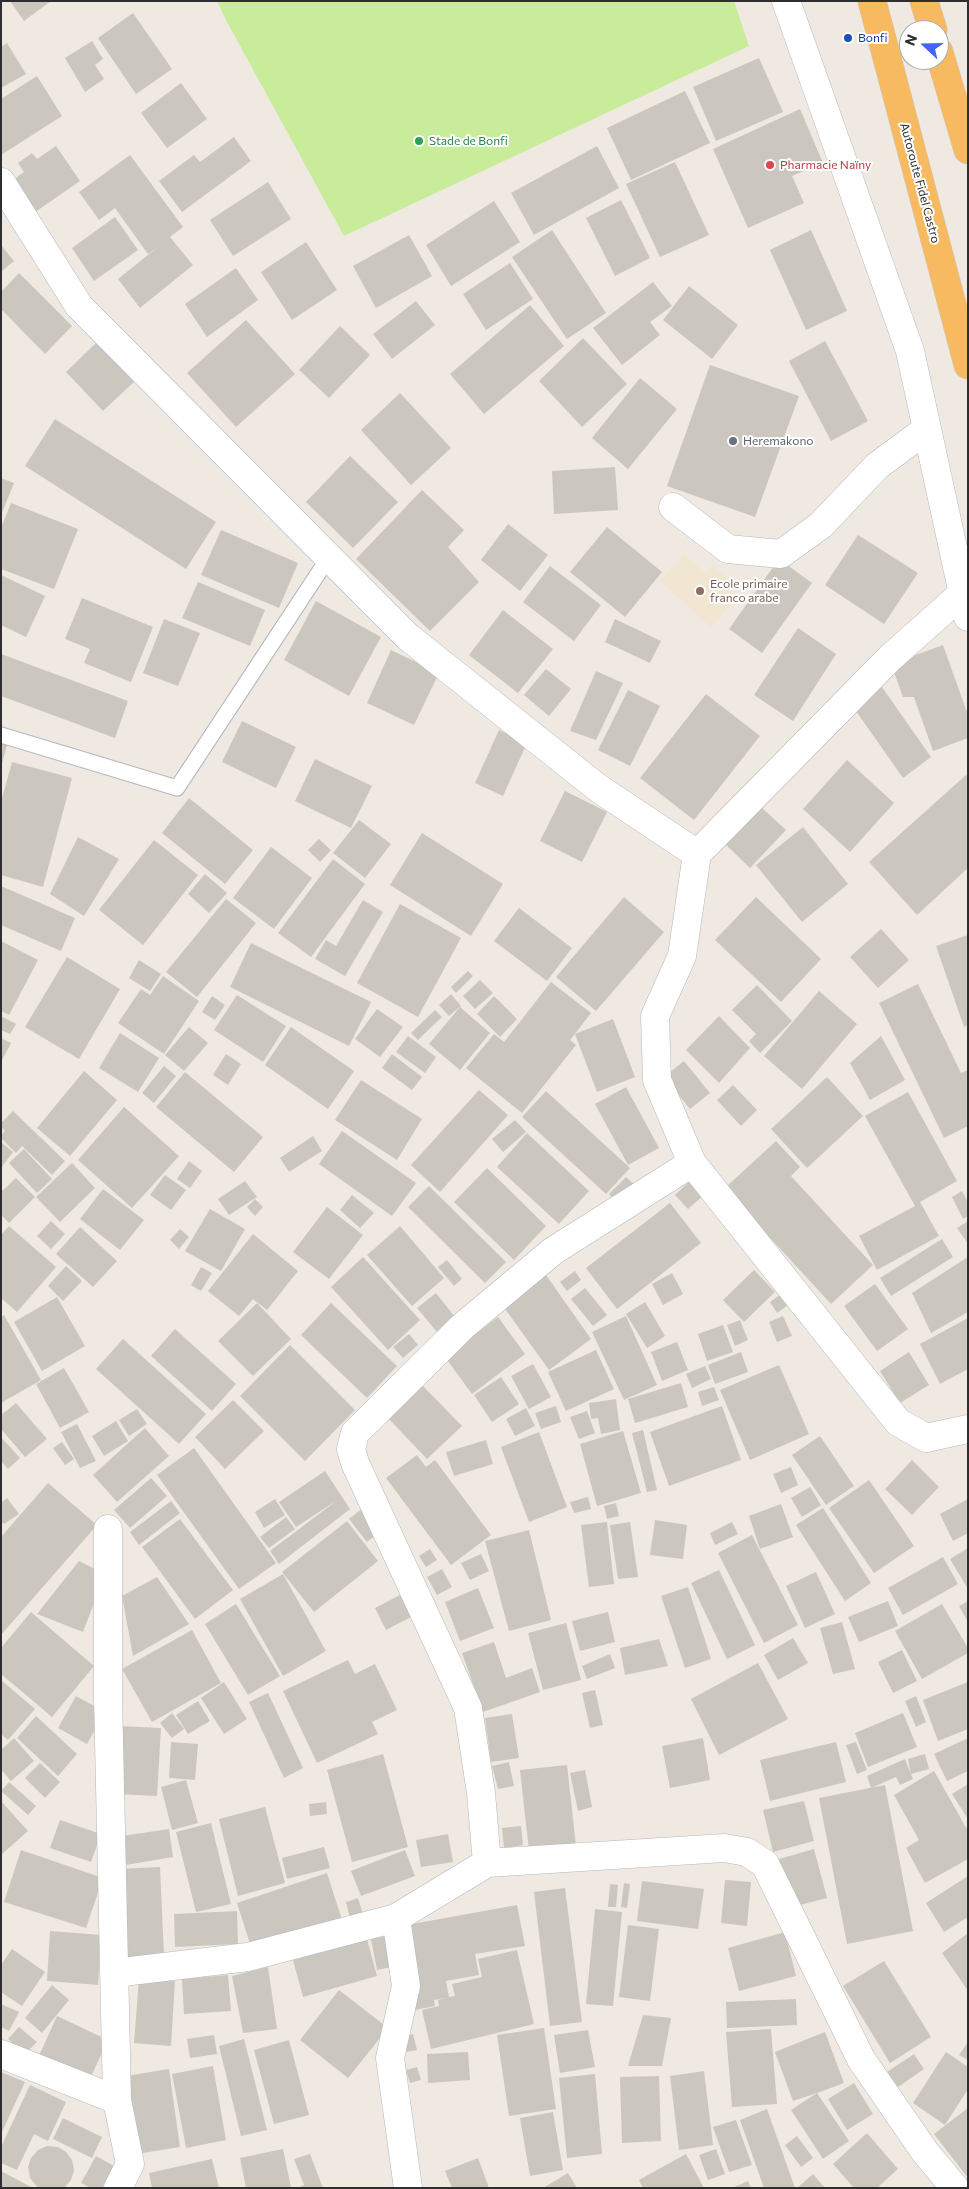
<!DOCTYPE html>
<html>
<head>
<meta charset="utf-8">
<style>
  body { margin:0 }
  #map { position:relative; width:969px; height:2189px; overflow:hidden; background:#efe9e1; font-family:Commissioner,sans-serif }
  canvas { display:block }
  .frame { position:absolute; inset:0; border:2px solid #2e2e2e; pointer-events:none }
  .north { position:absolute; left:899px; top:20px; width:50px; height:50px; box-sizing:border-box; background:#fff; border:1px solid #ababab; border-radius:50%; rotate:291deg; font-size:14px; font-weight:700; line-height:20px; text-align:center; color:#2e2e2e }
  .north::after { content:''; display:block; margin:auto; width:18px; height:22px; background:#4264fb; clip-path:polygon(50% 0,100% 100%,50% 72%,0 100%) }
</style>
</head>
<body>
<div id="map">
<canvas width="969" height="2189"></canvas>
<div class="frame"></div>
<div class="north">N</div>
</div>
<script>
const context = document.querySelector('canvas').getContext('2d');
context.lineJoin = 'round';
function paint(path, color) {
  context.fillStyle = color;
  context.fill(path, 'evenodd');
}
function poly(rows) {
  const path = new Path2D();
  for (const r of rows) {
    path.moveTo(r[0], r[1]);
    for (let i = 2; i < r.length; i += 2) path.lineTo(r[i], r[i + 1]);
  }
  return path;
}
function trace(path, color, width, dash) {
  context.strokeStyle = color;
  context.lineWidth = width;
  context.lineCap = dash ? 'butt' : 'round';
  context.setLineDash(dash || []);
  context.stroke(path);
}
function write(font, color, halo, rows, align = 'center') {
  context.font = font + ' Commissioner,sans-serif';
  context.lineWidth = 4;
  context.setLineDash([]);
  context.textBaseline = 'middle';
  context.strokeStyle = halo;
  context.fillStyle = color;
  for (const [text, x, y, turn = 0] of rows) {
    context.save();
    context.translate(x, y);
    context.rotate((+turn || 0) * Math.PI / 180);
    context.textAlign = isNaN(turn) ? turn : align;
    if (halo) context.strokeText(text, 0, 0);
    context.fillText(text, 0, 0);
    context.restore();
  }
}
paint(poly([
  [684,554,705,573,713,565,728,579,724,585,738,597,711,627,660,581]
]), '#f0e6d1');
paint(poly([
  [217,1,734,1,749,46,344,236,226,20]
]), '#c9ec9a');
paint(poly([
  [10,1,51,1,24,21],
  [133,13,172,69,136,94,98,38],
  [92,41,103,59,95,65,104,79,85,92,65,58],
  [7,43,26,74,1,88,1,47],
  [759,58,783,112,716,141,693,87],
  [37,76,62,116,1,155,1,99],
  [181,83,207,119,167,148,141,113],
  [685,91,710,143,631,180,607,128],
  [800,109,823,163,792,176,804,203,748,228,713,149],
  [234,137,251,161,182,212,159,181,194,155,200,162],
  [56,146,80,181,31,215,9,183,24,172,18,163,32,153,37,159],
  [597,146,619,188,534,235,511,193],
  [130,155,183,227,170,237,193,265,140,308,118,279,158,247,148,254,115,208,99,220,79,192],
  [675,162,709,235,660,257,626,184],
  [268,182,291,219,233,256,210,220],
  [621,200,650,258,615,276,586,218],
  [494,201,520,242,451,286,426,245],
  [115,217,138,250,94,281,72,248],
  [552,230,606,313,567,339,512,257],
  [811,230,847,311,806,330,770,250],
  [409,235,432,276,376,308,353,266],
  [306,242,337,290,292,320,261,272],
  [1,245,14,261,1,272],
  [510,263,533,299,486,330,463,294],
  [236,268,258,300,207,337,185,304],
  [19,273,72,326,45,354,1,309,1,292],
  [653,282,672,306,650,322,660,335,622,365,593,328],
  [689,286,738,325,712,359,663,320],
  [416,301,435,325,392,359,373,334],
  [530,305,564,346,484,414,450,374],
  [246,320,295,374,236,427,187,373],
  [340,326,370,355,329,398,299,370],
  [583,338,627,384,582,427,539,381],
  [98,341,135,381,103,411,66,372],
  [825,341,868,421,831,441,789,361],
  [710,365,799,396,755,517,667,486],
  [640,378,677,409,628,469,592,438],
  [400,393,451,448,411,485,361,430],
  [55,419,216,522,186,569,25,466],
  [350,456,398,502,353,548,306,502],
  [615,467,618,510,554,514,552,471],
  [1,478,14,483,1,515],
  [422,490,464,530,448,547,479,582,430,631,356,559],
  [11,503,78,529,54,589,1,569,1,528],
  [508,524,548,555,520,591,481,560],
  [607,527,662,572,625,617,570,572],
  [221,530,298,563,279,608,201,575],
  [858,535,918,573,884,624,825,585],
  [779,559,812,583,762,653,729,629],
  [550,566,601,605,574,641,523,602],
  [1,575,45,596,26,637,1,625],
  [198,582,265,610,250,646,182,618],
  [82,598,153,627,131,682,84,663,90,649,65,639],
  [316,601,381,637,349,696,284,660],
  [503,610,553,649,518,693,469,655],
  [164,619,200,633,178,686,143,673],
  [615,619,661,641,650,663,605,642],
  [798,628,836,654,793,721,754,695],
  [943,645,968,715,968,738,933,751,914,697,903,697,891,664],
  [391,650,439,673,414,725,367,703],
  [1,654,128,701,115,738,1,696],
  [546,669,571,689,549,716,524,695],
  [596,671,623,683,596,740,570,731],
  [877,680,931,757,903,778,849,701],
  [628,690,660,706,630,766,598,750],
  [706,694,760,736,694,820,640,778],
  [242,721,296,747,276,788,222,762],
  [499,730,527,743,503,796,475,783],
  [1,743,7,745,2,764,1,764],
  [315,759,372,786,351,828,295,801],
  [847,760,894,803,850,852,803,809],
  [12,762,72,778,43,887,1,875,1,802],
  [966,775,968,777,968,868,917,915,869,862],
  [565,791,607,812,582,862,540,841],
  [189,798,253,850,225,884,162,833],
  [759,805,786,830,750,868,724,843],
  [359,820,391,844,365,878,333,853],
  [803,827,848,884,802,922,756,865],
  [422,833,503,884,471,936,390,885],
  [78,837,119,859,84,916,50,894],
  [319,839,331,850,320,862,308,850],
  [154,840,198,875,143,945,99,910],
  [271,847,312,878,274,929,233,898],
  [333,859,365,884,311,957,278,933],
  [205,874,227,893,209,913,188,894],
  [1,886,75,918,61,951,1,925],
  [624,897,664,932,596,1011,556,977],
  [756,897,821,959,781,1002,715,940],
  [226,899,256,923,197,997,166,972],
  [363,900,383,912,345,976,315,959,326,940,336,946],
  [400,904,461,938,418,1017,357,983],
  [519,908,572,948,547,981,494,941],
  [881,929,909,960,878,988,850,957],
  [968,935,968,1025,964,1027,936,946],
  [1,941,38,960,9,1015,1,1011],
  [251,943,371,1002,349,1046,230,987],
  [67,957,120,989,79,1059,25,1027],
  [139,960,161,974,150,991,129,978],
  [468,971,473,976,456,993,451,987],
  [163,976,199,1001,164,1054,118,1023,141,989,150,995],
  [480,980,493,993,475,1009,463,996],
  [551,982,591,1013,575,1034,613,1019,635,1077,597,1092,575,1034,570,1040,576,1045,522,1113,466,1068,494,1034,504,1042],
  [918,984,961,1073,968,1070,968,1126,944,1138,879,1003],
  [757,985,792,1021,760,1053,749,1041,756,1034,732,1010],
  [819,991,857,1024,802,1089,764,1056],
  [451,994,461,1006,449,1016,439,1005],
  [237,995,286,1026,263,1062,214,1030],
  [212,996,225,1005,215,1020,202,1012],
  [494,996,517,1019,500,1037,477,1014],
  [460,1007,490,1033,460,1070,429,1044],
  [377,1009,403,1027,380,1057,355,1039],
  [435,1010,442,1017,418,1040,411,1033],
  [1,1016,16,1024,10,1034,1,1030],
  [719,1016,750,1048,719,1083,686,1050],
  [189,1027,208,1043,184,1071,165,1055],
  [291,1027,354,1071,328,1109,265,1065],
  [120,1033,159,1058,138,1092,99,1068],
  [408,1036,436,1057,425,1073,396,1052],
  [881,1036,905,1080,870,1100,850,1063],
  [1,1038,11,1043,1,1062],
  [226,1054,241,1064,228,1085,213,1075],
  [392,1054,422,1077,412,1090,382,1068],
  [684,1061,710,1093,690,1109,664,1077],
  [164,1066,176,1076,154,1103,142,1093],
  [84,1071,117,1100,70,1156,37,1128],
  [185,1072,263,1137,234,1172,156,1107],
  [827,1077,863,1116,807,1168,771,1129],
  [361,1080,422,1119,397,1160,335,1120],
  [733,1085,757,1110,741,1126,717,1100],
  [626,1087,659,1148,628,1165,595,1104],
  [479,1090,508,1115,440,1192,411,1165],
  [546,1091,630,1168,606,1194,522,1117],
  [908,1092,957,1181,920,1202,939,1236,877,1270,859,1236,915,1206,865,1116],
  [124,1107,179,1156,132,1208,78,1160],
  [13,1111,65,1161,52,1175,22,1146,16,1153,1,1138,1,1135,5,1131,1,1127,1,1123],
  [515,1120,526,1132,503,1152,492,1139],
  [342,1131,416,1183,392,1216,319,1164],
  [527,1133,589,1191,559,1224,497,1167],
  [313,1136,322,1151,289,1172,280,1158],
  [776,1141,800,1167,791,1176,873,1265,831,1304,751,1217,745,1211,747,1210,726,1187],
  [1,1142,13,1152,1,1168],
  [24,1149,52,1179,37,1193,9,1163],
  [189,1161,202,1171,190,1188,177,1179],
  [72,1163,95,1188,60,1222,36,1197],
  [487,1168,546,1226,514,1260,454,1202],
  [165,1175,186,1190,171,1210,150,1195],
  [626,1177,635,1185,617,1203,609,1194],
  [16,1178,35,1197,9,1223,1,1215,1,1192],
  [692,1179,705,1194,688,1209,675,1195],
  [245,1181,257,1197,229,1215,218,1199],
  [429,1186,506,1262,485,1283,408,1207],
  [103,1189,144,1220,120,1250,80,1219],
  [962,1191,968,1202,968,1216,963,1219,952,1197],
  [352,1195,374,1213,360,1228,340,1210],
  [255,1199,263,1207,255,1216,247,1207],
  [670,1203,701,1243,617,1309,586,1268],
  [327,1207,363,1235,329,1279,293,1252],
  [210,1209,245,1229,221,1271,185,1251],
  [51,1221,65,1234,51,1249,37,1236],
  [968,1221,968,1244,957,1228],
  [9,1226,56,1267,17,1312,1,1298,1,1235],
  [400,1226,444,1278,412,1306,367,1255],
  [80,1227,117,1261,93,1287,56,1254],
  [180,1229,189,1237,179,1249,170,1240],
  [253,1234,298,1271,267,1310,253,1299,239,1316,208,1291],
  [942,1239,953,1257,891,1296,880,1278],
  [363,1257,420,1320,388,1350,331,1287],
  [968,1257,968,1312,931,1333,912,1293],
  [447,1260,462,1279,454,1286,438,1267],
  [66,1266,82,1281,63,1301,48,1286],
  [201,1267,212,1273,201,1291,191,1285],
  [754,1270,775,1292,744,1322,723,1300],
  [575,1271,581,1280,567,1291,560,1282],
  [672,1273,683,1294,663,1305,652,1284],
  [546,1275,591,1339,549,1370,503,1306],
  [875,1284,908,1329,877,1351,844,1306],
  [585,1288,607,1315,593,1326,571,1299],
  [788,1289,795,1300,777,1313,770,1302],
  [436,1293,455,1317,437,1332,417,1308],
  [57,1297,85,1346,42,1371,14,1322],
  [645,1302,665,1336,647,1348,626,1314],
  [257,1303,291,1339,253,1376,218,1341],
  [331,1303,397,1366,367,1398,301,1335],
  [4,1315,41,1380,1,1403,1,1317],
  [626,1316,657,1385,624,1400,592,1332],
  [783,1316,792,1336,777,1342,769,1322],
  [498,1317,525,1354,472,1394,445,1357],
  [968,1318,968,1369,940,1384,920,1344],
  [740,1320,748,1340,735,1346,727,1325],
  [723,1325,733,1352,707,1361,698,1334],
  [175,1329,236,1384,212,1411,151,1356],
  [409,1334,418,1345,403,1358,393,1347],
  [123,1339,206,1414,179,1444,96,1369],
  [677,1342,688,1370,662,1381,651,1352],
  [290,1345,355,1410,305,1461,240,1396],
  [596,1350,614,1389,566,1411,548,1372],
  [741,1352,748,1372,715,1384,708,1365],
  [909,1352,929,1385,900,1403,880,1371],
  [533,1364,551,1397,529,1409,511,1376],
  [779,1365,809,1434,750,1460,720,1390],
  [705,1366,711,1379,692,1388,686,1374],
  [64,1368,89,1412,60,1428,36,1384],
  [501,1377,519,1404,492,1422,474,1395],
  [681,1383,688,1407,635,1423,628,1399],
  [421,1384,462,1426,427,1459,387,1417],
  [714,1387,719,1400,702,1406,698,1392],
  [616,1399,620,1430,601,1434,598,1418,591,1419,589,1403],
  [233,1400,264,1431,225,1469,195,1437],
  [16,1403,47,1439,25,1457,1,1429,1,1415],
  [556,1406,561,1422,541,1429,535,1413],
  [722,1406,741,1460,669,1486,650,1432],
  [526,1408,535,1426,515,1436,506,1419],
  [137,1409,147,1424,129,1436,119,1420],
  [587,1411,595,1433,579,1439,570,1417],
  [116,1421,128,1441,104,1456,92,1436],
  [77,1424,96,1461,80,1468,61,1432],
  [145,1428,169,1456,117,1502,93,1475],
  [643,1430,657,1490,647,1492,632,1433],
  [623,1431,641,1493,597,1506,580,1444],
  [539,1432,567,1507,529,1522,501,1447],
  [820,1436,854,1486,826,1505,792,1455],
  [1,1437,20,1458,8,1469,1,1461],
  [486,1440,493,1464,454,1476,446,1452],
  [62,1442,74,1459,65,1465,53,1448],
  [194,1448,276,1563,239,1589,157,1475],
  [417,1455,426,1467,435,1460,491,1535,451,1565,386,1478],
  [912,1460,939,1487,912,1515,885,1489],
  [791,1467,798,1485,781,1493,773,1474],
  [325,1471,350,1509,279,1564,270,1551,336,1501,296,1527,279,1502],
  [151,1478,167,1496,130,1528,114,1510],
  [869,1480,914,1546,874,1573,829,1508],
  [48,1483,97,1525,1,1635,1,1537],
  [810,1487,821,1505,802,1517,791,1498],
  [588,1497,591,1509,574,1513,570,1502],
  [7,1498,19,1514,4,1524,1,1521,1,1503],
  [275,1499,285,1515,264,1528,255,1512],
  [968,1499,968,1533,953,1541,940,1514],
  [171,1501,180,1513,139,1545,130,1532],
  [616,1503,619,1516,607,1519,604,1506],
  [781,1504,793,1537,760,1549,749,1516],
  [363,1508,380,1532,367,1542,349,1519],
  [823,1508,871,1583,845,1601,796,1525],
  [286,1517,295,1529,269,1548,260,1537],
  [180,1519,233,1590,195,1619,142,1547],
  [655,1520,687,1525,683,1559,650,1555],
  [347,1521,378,1561,314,1612,282,1572],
  [607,1522,614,1584,589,1587,581,1525],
  [630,1522,638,1577,618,1579,610,1525],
  [732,1522,738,1534,715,1545,710,1533],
  [529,1530,551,1620,509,1631,485,1541],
  [752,1535,798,1625,764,1643,718,1553],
  [968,1548,968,1589,950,1559],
  [430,1549,437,1560,426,1567,419,1556],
  [481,1554,489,1571,470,1580,461,1563],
  [943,1557,958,1584,903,1615,888,1588],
  [79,1561,105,1574,83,1632,37,1614],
  [442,1569,452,1587,437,1595,427,1577],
  [719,1570,755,1645,727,1659,691,1583],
  [816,1572,835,1614,805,1628,786,1586],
  [283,1574,326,1651,283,1676,240,1599],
  [157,1577,189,1624,133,1656,122,1596],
  [688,1587,711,1659,685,1668,661,1596],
  [478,1588,494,1628,460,1641,445,1602],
  [400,1595,411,1617,386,1630,375,1608],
  [888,1601,898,1626,859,1642,848,1617],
  [968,1601,968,1622,959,1606],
  [236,1604,280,1676,248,1695,205,1624],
  [942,1604,968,1648,968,1653,922,1679,895,1631],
  [31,1612,94,1666,52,1717,1,1674,1,1648],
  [608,1612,615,1642,580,1651,572,1621],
  [842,1622,855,1669,833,1674,820,1628],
  [566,1623,581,1680,543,1690,528,1633],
  [192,1630,221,1683,152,1722,122,1669],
  [793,1638,808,1663,778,1680,764,1655],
  [659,1639,668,1666,625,1675,620,1648],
  [494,1642,506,1678,532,1668,540,1692,483,1712,462,1653],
  [902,1650,917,1681,893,1693,878,1662],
  [610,1654,615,1668,587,1679,582,1666],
  [348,1660,355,1674,375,1664,397,1710,372,1722,378,1734,317,1763,283,1691],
  [758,1663,788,1719,719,1755,691,1699],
  [1,1680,35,1709,8,1740,1,1734],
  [224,1682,247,1719,224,1734,201,1698],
  [968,1682,968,1729,938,1741,923,1700],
  [595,1690,603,1725,590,1728,582,1693],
  [268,1693,303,1768,284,1778,249,1702],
  [76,1696,105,1712,87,1744,58,1728],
  [916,1696,926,1722,916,1727,905,1701],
  [198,1701,210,1721,188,1734,176,1715],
  [172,1713,184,1729,172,1738,160,1723],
  [903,1713,917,1747,868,1767,855,1733],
  [512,1714,519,1758,491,1762,485,1718],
  [36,1716,77,1754,58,1776,17,1738],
  [120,1726,161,1728,157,1796,116,1794],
  [14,1738,34,1761,11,1781,1,1769,1,1750],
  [703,1738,710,1780,670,1788,662,1746],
  [968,1738,968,1771,947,1781,934,1754],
  [171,1742,198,1744,195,1780,169,1778],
  [836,1742,846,1782,770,1801,760,1760],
  [856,1742,867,1770,857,1774,846,1745],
  [383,1754,408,1847,352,1862,327,1770],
  [925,1754,929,1769,911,1774,908,1759],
  [905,1759,913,1779,900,1785,896,1777,871,1788,867,1776],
  [509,1762,514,1786,498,1789,492,1766],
  [40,1763,60,1782,45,1798,25,1778],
  [567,1765,576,1846,529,1851,520,1770],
  [585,1770,592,1807,578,1811,570,1773],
  [934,1771,968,1831,968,1859,925,1883,906,1848,919,1840,894,1795],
  [186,1780,198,1823,172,1830,161,1787],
  [9,1782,36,1806,28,1815,1,1791],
  [968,1784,968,1819,952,1794],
  [885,1785,913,1931,847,1944,819,1798],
  [1,1801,28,1831,1,1855],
  [804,1801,814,1841,773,1852,763,1810],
  [326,1802,327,1814,310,1816,309,1804],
  [265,1807,285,1883,238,1896,219,1819],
  [60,1820,101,1834,91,1862,50,1848],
  [211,1823,231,1904,196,1912,176,1832],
  [521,1826,523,1845,504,1848,502,1828],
  [169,1829,173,1857,120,1866,116,1837],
  [448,1834,453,1862,421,1867,416,1840],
  [324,1847,330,1868,287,1879,282,1858],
  [814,1849,827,1898,792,1907,779,1859],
  [21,1850,103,1878,86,1928,4,1902],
  [405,1850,415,1876,361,1896,351,1871],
  [160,1867,164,1956,121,1958,117,1869],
  [327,1873,342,1920,252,1950,237,1903],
  [968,1876,968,1917,944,1932,926,1903],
  [725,1880,751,1882,747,1926,721,1923],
  [642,1881,704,1889,698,1929,637,1921],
  [624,1883,630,1884,627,1908,621,1907],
  [610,1884,618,1885,616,1907,608,1907],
  [565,1888,582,2022,550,2026,534,1892],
  [358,1898,364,1918,351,1922,346,1902],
  [517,1905,525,1946,475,1954,479,1975,446,1981,449,1997,455,1996,452,1984,482,1977,478,1959,517,1950,534,2024,431,2049,422,2010,439,2006,438,2000,444,1998,434,2000,435,2006,415,2010,401,1926],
  [595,1909,622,1912,613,2006,586,2004],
  [237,1911,238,1944,175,1947,174,1914],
  [628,1925,659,1929,650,2001,619,1997],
  [50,1931,101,1935,98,1985,47,1981],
  [785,1932,796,1976,739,1991,728,1948],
  [968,1933,968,1991,942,1953],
  [395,1934,401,1965,377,1970,371,1939],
  [367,1939,377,1976,303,1997,293,1960],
  [12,1949,45,1972,22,2006,1,1992,1,1965],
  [884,1961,931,2037,890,2063,843,1986],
  [268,1967,277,2029,243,2033,232,1976],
  [228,1975,231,2011,184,2014,182,1979],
  [139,1978,175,1981,171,2046,134,2043],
  [52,1985,69,2000,42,2033,25,2018],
  [339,1990,388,2028,348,2078,300,2040],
  [796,1999,797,2025,727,2028,726,2002],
  [1,2004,19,2012,9,2031,1,2027],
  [643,2015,671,2018,662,2066,628,2066],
  [57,2016,108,2040,88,2083,37,2060],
  [19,2027,37,2042,25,2054,8,2039],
  [544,2028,556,2109,509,2116,497,2035],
  [771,2029,777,2104,732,2107,726,2032],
  [588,2030,595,2067,560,2073,554,2035],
  [825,2032,844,2083,817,2093,849,2141,823,2159,791,2110,817,2093,793,2101,775,2052],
  [413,2034,417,2050,406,2052,403,2036],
  [214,2035,217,2054,190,2058,187,2039],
  [244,2039,267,2130,241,2136,219,2046],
  [289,2040,309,2115,274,2124,254,2050],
  [968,2042,968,2060,959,2055],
  [468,2052,470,2080,428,2083,427,2054],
  [946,2052,968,2067,968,2089,945,2125,913,2103],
  [914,2054,924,2069,898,2087,887,2072],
  [213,2066,226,2140,186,2148,172,2074],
  [417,2067,421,2080,410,2083,406,2070],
  [169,2069,180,2147,137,2154,126,2076],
  [704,2071,713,2145,679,2150,670,2076],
  [1,2072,25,2082,1,2134],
  [595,2074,602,2154,567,2158,559,2078],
  [659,2076,661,2141,622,2143,620,2077],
  [854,2083,873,2114,847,2130,828,2099],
  [30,2085,66,2102,48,2141,34,2134,17,2170,1,2163,1,2147],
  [968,2108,968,2178,934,2134],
  [767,2109,795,2188,764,2188,740,2120],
  [553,2112,563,2170,530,2176,520,2118],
  [63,2118,102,2137,92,2158,53,2139],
  [736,2120,752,2165,729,2172,713,2127],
  [867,2133,898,2169,877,2188,854,2188,833,2164],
  [797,2136,813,2158,801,2167,785,2145],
  [47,2146,58,2147,66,2152,72,2160,74,2170,71,2180,64,2188,38,2188,30,2178,28,2167,31,2158,38,2150],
  [283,2149,291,2188,246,2188,240,2158],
  [716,2149,725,2174,708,2180,699,2155],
  [310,2154,323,2188,298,2188,304,2185,294,2159],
  [686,2154,704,2188,643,2188,639,2180],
  [96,2156,114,2166,102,2188,91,2188,81,2183],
  [478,2158,489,2188,452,2188,445,2171],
  [212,2159,219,2188,152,2188,149,2173],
  [1,2171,33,2188,1,2188],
  [568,2173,577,2188,543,2188],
  [813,2174,825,2188,797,2188],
  [748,2181,751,2188,732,2188]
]), '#cbc7bf');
const service = poly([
  [1,735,177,788,329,557]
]);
const minor = poly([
  [786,1,910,351,968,617],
  [1,182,79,306,408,637,598,788,697,854],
  [673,507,728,549,781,554,821,525,877,466,927,429],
  [963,593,890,658,697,854,682,956,655,1016,657,1080,692,1163,898,1422,926,1438,968,1429],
  [108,1529,108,1696,117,2100,130,2164,118,2188],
  [487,1863,481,1793,468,1708,355,1463,351,1449,355,1433,463,1326,553,1251,692,1163],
  [396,1918,406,1986,390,2058,408,2188],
  [114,1973,248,1957,396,1918,487,1863,724,1848,747,1852,765,1864,861,2059,925,2152,955,2188],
  [1,2054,117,2100]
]);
const trunk = poly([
  [872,1,968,365],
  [924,1,933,30],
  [939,52,968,150]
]);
trace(service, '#b4b7c1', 17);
trace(minor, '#b4b7c1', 29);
trace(trunk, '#c9c9c9', 29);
trace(service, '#fff', 15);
trace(minor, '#fff', 28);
trace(trunk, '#f8ba60', 28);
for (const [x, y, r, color] of [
  [848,38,5,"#1a4fb4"],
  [419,141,5,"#2e9e5b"],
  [770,165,5,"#e0444e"],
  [733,441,5,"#6b7280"],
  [700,591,5,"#8d6e63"]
]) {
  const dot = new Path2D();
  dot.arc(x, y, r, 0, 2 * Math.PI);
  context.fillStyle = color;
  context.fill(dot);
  trace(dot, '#fff', 2);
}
write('12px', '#164399', '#fff', [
  ["Bonfi",858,38]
], 'left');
write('12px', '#27864d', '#fff', [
  ["Stade de Bonfi",429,141]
], 'left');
write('12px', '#be3a42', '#fff', [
  ["Pharmacie Naïny",780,165]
], 'left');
write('12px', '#2e2e2e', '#fff', [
  ["Autoroute Fidel Castro",920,183,75]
]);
write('12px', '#5b616d', '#fff', [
  ["Heremakono",743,441]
], 'left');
write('12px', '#785e54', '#fff', [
  ["Ecole primaire",710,584],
  ["franco arabe",710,598]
], 'left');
</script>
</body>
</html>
